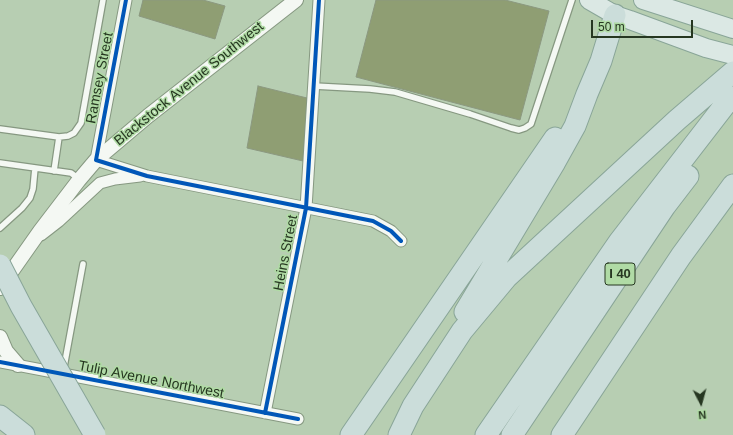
<!DOCTYPE html>
<html>
<head>
<meta charset="utf-8">
<style>
  body { margin:0 }
  #map { position:relative; width:733px; height:435px; overflow:hidden; background:#b7ceb2; font-family:Arial,sans-serif }
  canvas { display:block }
  .north { position:absolute; left:681px; top:383px; width:40px; height:40px; -webkit-text-stroke:3px #b0dba5; paint-order:stroke; rotate:174deg; font-size:11px; font-weight:700; line-height:16px; text-align:center; color:#263721 }
  .north::after { content:''; display:block; margin:auto; width:14px; height:18px; background:#263721; clip-path:polygon(50% 0,100% 100%,50% 72%,0 100%) }
  .scale { position:absolute; left:591px; top:20px; width:102px; height:18px; box-sizing:border-box; border:2px solid #263721; border-top:0; padding-left:5px; font-size:12px; line-height:14px; white-space:nowrap; color:#263721; -webkit-text-stroke:3px #b0dba5; paint-order:stroke }
</style>
</head>
<body>
<div id="map">
<canvas width="733" height="435"></canvas>
<div class="north">N</div>
<div class="scale">50 m</div>
</div>
<script>
const context = document.querySelector('canvas').getContext('2d');
context.lineJoin = 'round';
function paint(path, color) {
  context.fillStyle = color;
  context.fill(path, 'evenodd');
}
function poly(rows) {
  const path = new Path2D();
  for (const r of rows) {
    path.moveTo(r[0], r[1]);
    for (let i = 2; i < r.length; i += 2) path.lineTo(r[i], r[i + 1]);
  }
  return path;
}
function trace(path, color, width, dash) {
  context.strokeStyle = color;
  context.lineWidth = width;
  context.lineCap = dash ? 'butt' : 'round';
  context.setLineDash(dash || []);
  context.stroke(path);
}
function write(font, color, halo, rows, align = 'center') {
  context.font = font + ' Arial,sans-serif';
  context.lineWidth = 3;
  context.setLineDash([]);
  context.textBaseline = 'middle';
  context.strokeStyle = halo;
  context.fillStyle = color;
  for (const [text, x, y, turn = 0] of rows) {
    context.save();
    context.translate(x, y);
    context.rotate((+turn || 0) * Math.PI / 180);
    context.textAlign = isNaN(turn) ? turn : align;
    if (halo) context.strokeText(text, 0, 0);
    context.fillText(text, 0, 0);
    context.restore();
  }
}
const building = poly([
  [143,0,203,0,225,6,215,39,139,16,143,0],
  [376,0,505,0,549,11,520,120,356,77,376,0],
  [258,86,307,98,303,161,247,148,258,86]
]);
paint(building, '#8f9e73');
trace(building, '#8b9880', 1);
const service = poly([
  [314,86,370,89,395,92,470,114,511,128,519,130,525,128,531,124,572,0],
  [0,129,59,137,68,136,74,133,81,123,103,0],
  [0,163,71,173,79,179],
  [54,171,59,137],
  [0,228,22,208,30,198,33,189,35,168],
  [64,367,83,264]
]);
const minor = poly([
  [126,0,96,160,147,176,373,221,391,231,401,241],
  [41,235,59,221,100,183,115,179,140,176],
  [0,362,298,419],
  [265,413,306,208,319,0]
]);
const tertiary = poly([
  [0,288,40,231,79,180,96,160,148,116,296,0],
  [0,337,6,351,18,365]
]);
const primary = poly([
  [589,0,615,15,630,20,706,48,733,55],
  [643,0,733,29]
]);
const motorway = poly([
  [465,312,555,162,575,126,587,94,601,61,615,15],
  [0,416,24,435],
  [351,435,555,138],
  [399,435,413,406,462,331,507,277,677,120,733,72],
  [486,435,619,242,724,106,733,97],
  [512,435,665,206,688,176],
  [562,435,681,256,733,185]
]);
trace(service, '#869881', 8);
trace(minor, '#869881', 13);
trace(tertiary, '#869881', 16);
trace(primary, '#89a598', 20);
trace(motorway, '#89a598', 23);
trace(service, '#f4f8f3', 5.5);
trace(minor, '#f4f8f3', 11);
trace(tertiary, '#f4f8f3', 14);
trace(primary, '#dbe8e4', 18);
trace(motorway, '#cbddda', 21);
const motorwayBridge = poly([
  [0,265,21,306,95,435]
]);
trace(motorwayBridge, '#89a598', 23, []);
trace(motorwayBridge, '#cbddda', 21);
trace(poly([
  [126,0,96,160,147,176,373,221,391,231,401,241],
  [0,362,298,419],
  [265,413,306,208,319,0]
]), '#0057b8', 4);
for (const [x, y, w] of [
  [620,274,30]
]) {
  const box = new Path2D();
  box.roundRect(x - w / 2, y - 11, w, 22, 3);
  context.fillStyle = '#b0dba5';
  context.fill(box);
  trace(box, '#263721', 1);
}
write('bold 13px', '#263721', null, [
  ["I 40",620,274]
]);
write('14px', '#263721', '#b0dba5', [
  ["Ramsey Street",100,78,-79],
  ["Blackstock Avenue Southwest",189,84,-39],
  ["Heins Street",286,253,-79],
  ["Tulip Avenue Northwest",151,380,11]
]);
</script>
</body>
</html>
